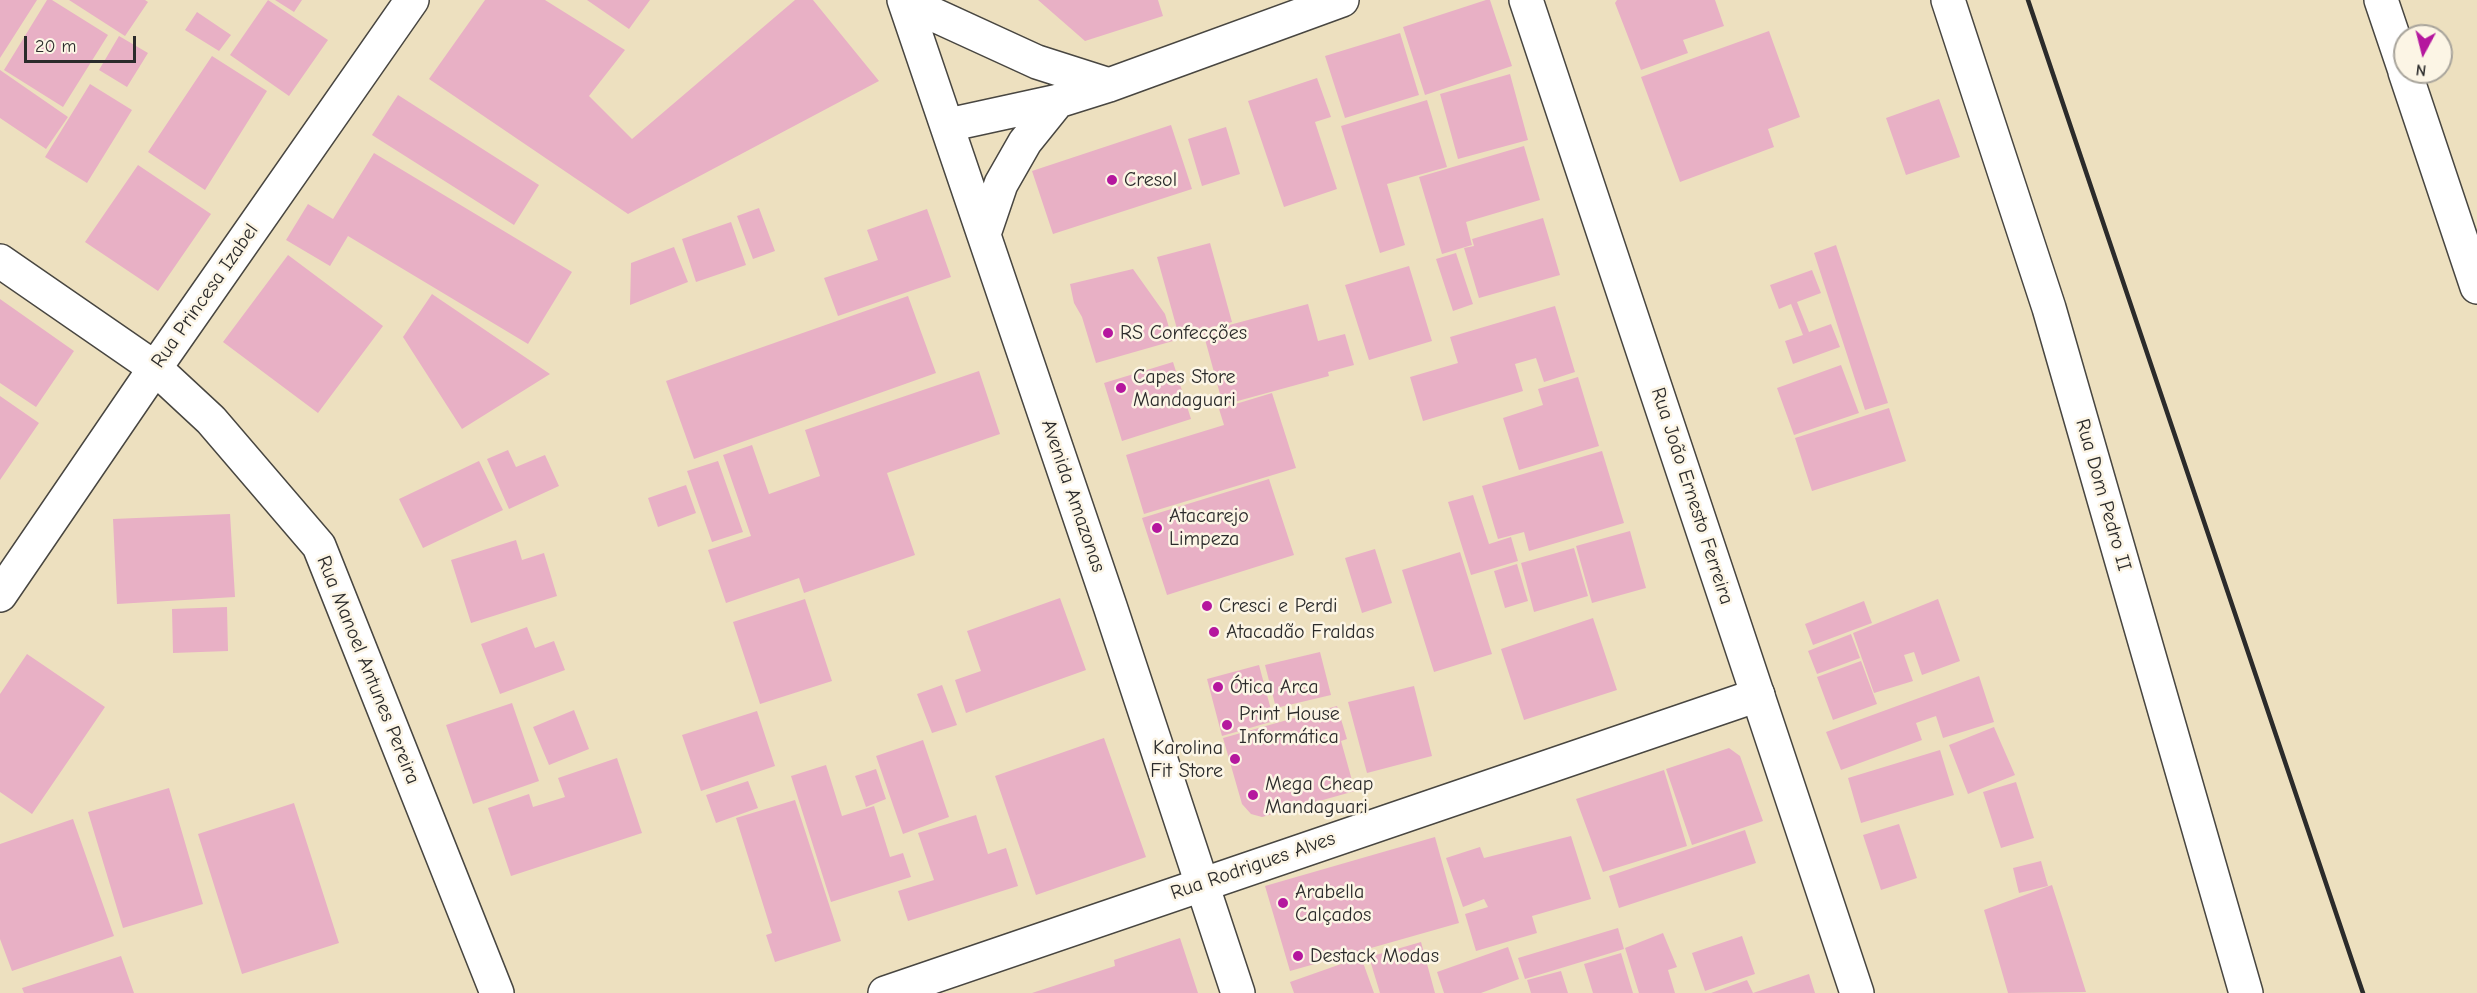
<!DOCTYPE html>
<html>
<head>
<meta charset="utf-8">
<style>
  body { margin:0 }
  #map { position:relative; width:2477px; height:993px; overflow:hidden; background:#ede0bf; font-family:"Comic Neue",sans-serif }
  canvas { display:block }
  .north { position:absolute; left:2393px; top:24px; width:60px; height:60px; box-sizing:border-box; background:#fcf5e5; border:2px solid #a8a49b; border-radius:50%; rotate:187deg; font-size:16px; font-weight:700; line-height:24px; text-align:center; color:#2b2b2b }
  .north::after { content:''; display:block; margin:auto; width:21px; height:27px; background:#b5179e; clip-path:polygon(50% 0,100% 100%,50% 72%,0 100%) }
  .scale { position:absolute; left:24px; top:36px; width:112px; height:27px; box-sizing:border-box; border:3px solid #2b2b2b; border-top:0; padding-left:8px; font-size:18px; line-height:21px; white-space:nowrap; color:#2b2b2b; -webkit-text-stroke:4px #fcf5e5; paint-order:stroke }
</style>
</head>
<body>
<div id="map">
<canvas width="2477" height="993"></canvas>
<div class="north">N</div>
<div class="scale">20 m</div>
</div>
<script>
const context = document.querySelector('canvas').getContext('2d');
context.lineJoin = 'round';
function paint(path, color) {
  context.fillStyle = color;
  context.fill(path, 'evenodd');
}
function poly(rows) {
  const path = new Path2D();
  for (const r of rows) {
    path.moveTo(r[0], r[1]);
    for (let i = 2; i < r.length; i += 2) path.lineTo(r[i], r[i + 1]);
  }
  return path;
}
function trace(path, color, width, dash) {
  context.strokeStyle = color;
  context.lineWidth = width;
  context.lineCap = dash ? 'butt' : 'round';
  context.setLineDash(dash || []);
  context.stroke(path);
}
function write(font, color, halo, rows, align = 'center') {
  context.font = font + ' "Comic Neue",sans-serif';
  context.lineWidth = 5;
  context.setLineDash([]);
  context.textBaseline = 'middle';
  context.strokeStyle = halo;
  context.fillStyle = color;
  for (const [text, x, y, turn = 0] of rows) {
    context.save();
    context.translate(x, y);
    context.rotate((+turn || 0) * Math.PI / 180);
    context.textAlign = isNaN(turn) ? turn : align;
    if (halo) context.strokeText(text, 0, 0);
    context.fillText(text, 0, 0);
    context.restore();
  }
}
paint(poly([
  [0,0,37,0,0,58],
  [47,0,52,0,108,35,63,107,4,70],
  [69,0,145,0,148,2,125,36],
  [268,0,328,40,289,96,230,55],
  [275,0,302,0,294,12],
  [485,0,545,0,625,50,589,96,632,139,795,0,813,0,879,81,628,214,429,79],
  [587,0,650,0,629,29],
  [1038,0,1158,0,1163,16,1085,41],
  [1486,0,1490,0,1512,66,1425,95,1403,27],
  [1617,0,1715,0,1724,26,1683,40,1688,53,1641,70,1615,3],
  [197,12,231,35,219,51,185,30],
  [1769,31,1800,117,1768,129,1774,147,1680,182,1641,77],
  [1400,33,1419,95,1345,118,1325,56],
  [119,36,148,53,127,87,99,70],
  [212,56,267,91,205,190,148,152],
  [0,70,68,117,46,149,0,118],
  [1510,74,1528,140,1458,159,1440,94],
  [1317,78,1331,117,1315,122,1337,189,1284,207,1248,101],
  [90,84,132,110,87,183,45,157],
  [398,95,539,185,514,225,372,135],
  [1939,99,1960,157,1906,175,1886,118],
  [1427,100,1447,167,1387,184,1405,245,1380,253,1341,126],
  [1171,125,1192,189,1053,234,1032,171],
  [1226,127,1240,174,1202,186,1188,139],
  [1524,146,1540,200,1466,222,1472,245,1442,254,1419,177],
  [374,153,572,272,528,344,348,236,330,266,286,240,308,204,333,219],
  [138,165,211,214,158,291,85,242],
  [759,208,775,251,753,259,737,216],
  [927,209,951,277,838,316,824,278,878,260,867,230],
  [1543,218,1560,275,1479,298,1464,248,1474,246,1472,239],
  [731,222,746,265,696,282,682,239],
  [1210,243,1232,322,1179,336,1157,257],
  [1836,245,1888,403,1865,410,1814,253],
  [674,247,688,282,630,305,631,263],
  [1456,253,1473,304,1453,311,1436,259],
  [288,255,383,326,318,413,223,342],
  [1409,266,1432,341,1369,360,1345,285],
  [1133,269,1165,314,1173,341,1096,363,1082,317,1074,303,1070,284],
  [1812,270,1821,293,1797,302,1809,332,1831,324,1840,347,1793,364,1785,341,1803,335,1791,304,1779,309,1770,285],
  [432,294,550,374,462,429,403,337],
  [908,296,936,373,694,459,666,381],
  [0,299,74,351,36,407,0,383],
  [1308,304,1318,341,1345,334,1354,365,1328,372,1329,376,1223,405,1203,332],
  [1555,306,1575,372,1544,382,1536,358,1515,364,1523,391,1423,421,1410,377,1458,363,1450,337],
  [1173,362,1191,419,1122,441,1104,383],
  [1841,365,1859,413,1794,435,1777,388],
  [979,371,1000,434,887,473,915,555,804,593,799,578,726,603,708,550,751,536,723,455,752,445,769,494,820,476,805,430],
  [1578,377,1599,446,1519,470,1503,418,1543,405,1538,389],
  [1272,393,1296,468,1144,514,1126,455,1224,425,1219,409],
  [0,396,39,423,0,480],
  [1889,408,1906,461,1812,491,1795,438],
  [508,450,516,467,545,455,559,486,509,509,487,459],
  [1602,451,1624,523,1529,551,1524,532,1498,539,1482,486],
  [479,461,503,510,423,548,399,499],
  [718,461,743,532,712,542,687,471],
  [1269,479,1294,555,1167,595,1142,518],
  [686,485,696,513,658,527,648,498],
  [1473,495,1489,544,1511,537,1518,561,1471,575,1448,502],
  [230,514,235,597,117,604,113,519],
  [1630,531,1646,588,1592,603,1576,546],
  [516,540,522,560,544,553,557,596,471,623,451,560],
  [1574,548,1588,596,1534,612,1521,563],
  [1375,549,1392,603,1362,613,1345,558],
  [1460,552,1492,654,1434,672,1402,570],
  [1517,564,1528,601,1505,608,1494,571],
  [1060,598,1086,670,966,713,955,680,981,671,967,631],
  [805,599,832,681,760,704,733,622],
  [1938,599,1960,661,1922,675,1914,652,1904,655,1913,681,1874,693,1853,633],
  [1864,601,1872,623,1813,645,1805,624],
  [227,607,228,651,173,653,172,609],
  [1593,618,1617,690,1524,720,1501,649],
  [527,627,535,648,554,641,565,670,500,694,481,644],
  [1851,634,1860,658,1817,674,1808,651],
  [1320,652,1331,695,1276,708,1265,665],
  [27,654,105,707,32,814,0,792,0,694],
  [1861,661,1877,704,1833,720,1817,677],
  [1259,665,1274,721,1222,736,1207,679],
  [1979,676,1994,722,1943,738,1936,716,1916,723,1922,740,1841,770,1826,732],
  [942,685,957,725,932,733,917,694],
  [1414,686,1432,756,1367,773,1348,702],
  [512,703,539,781,473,804,446,725],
  [1337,706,1347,739,1341,741,1355,791,1262,817,1251,814,1242,804,1223,738],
  [574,710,589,749,549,765,533,727],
  [757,711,775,766,701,791,682,735],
  [1994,727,2015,775,1968,794,1949,745],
  [1104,738,1146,857,1036,895,995,776],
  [923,740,949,817,903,834,876,756],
  [1729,748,1740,756,1763,821,1692,845,1666,769],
  [1940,750,1954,795,1861,823,1848,778],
  [617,758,642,833,511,876,488,808,529,794,533,807,565,797,558,778],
  [826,765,842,816,874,806,890,857,903,853,911,877,831,902,791,776],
  [876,769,886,799,866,807,855,776],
  [1664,770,1687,846,1603,872,1576,799],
  [748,781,758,808,716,823,706,795],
  [2016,782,2034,838,2001,848,1983,792],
  [169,788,203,904,123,928,88,812],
  [795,800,841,941,775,962,766,935,772,933,736,818],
  [294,803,339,943,242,974,198,834],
  [976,815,988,854,1006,848,1018,886,908,921,898,891,934,880,918,833],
  [73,819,114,936,12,971,0,939,0,844],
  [1899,824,1917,878,1881,890,1863,835],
  [1745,830,1756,863,1619,908,1609,876],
  [1571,836,1591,899,1532,916,1537,933,1476,951,1465,914,1488,907,1484,899,1463,907,1446,858,1480,847,1484,858],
  [1435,837,1459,923,1290,971,1265,886],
  [2041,861,2048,886,2019,893,2013,868],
  [2052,885,2086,992,2008,993,1984,910],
  [1618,928,1624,949,1525,979,1518,958],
  [1663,933,1677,967,1668,970,1675,993,1639,993,1625,948],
  [1742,936,1755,974,1705,991,1692,953],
  [1180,938,1198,993,1032,993,1115,966,1114,960],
  [1421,942,1435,993,1380,993,1369,957],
  [1508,947,1519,979,1481,993,1444,993,1437,972],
  [1621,953,1633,993,1593,993,1584,964],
  [121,956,134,993,24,993,22,988],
  [1361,957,1374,993,1294,993,1290,982],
  [1561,971,1568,993,1531,993,1527,980],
  [1809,974,1815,993,1753,993],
  [1747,980,1753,993,1711,993]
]), '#e8b0c5');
const street = poly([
  [2381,0,2405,71],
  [2405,72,2477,287],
  [0,261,155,368,211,420,319,546,497,993],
  [0,595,155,368,412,0],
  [885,993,1758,695]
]);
const secondary = poly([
  [1526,0,1857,993],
  [1948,0,2049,308,2246,993]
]);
const primary = poly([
  [904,0,1110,606,1238,993],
  [906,2,1037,62,1109,85],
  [948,125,1058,101,1109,85,1342,0],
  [984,234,1001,184,1025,142,1058,101]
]);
trace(street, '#484641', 36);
trace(secondary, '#484641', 36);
trace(primary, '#484641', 36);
trace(street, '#fff', 33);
trace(secondary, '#fff', 33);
trace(primary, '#fff', 33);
trace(poly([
  [2028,0,2363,993]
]), '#2b2b2b', 4.5);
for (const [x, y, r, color] of [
  [1112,180,6,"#b5179e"],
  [1108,333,6,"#b5179e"],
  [1121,388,6,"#b5179e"],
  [1157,528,6,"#b5179e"],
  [1207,606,6,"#b5179e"],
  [1214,632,6,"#b5179e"],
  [1218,687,6,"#b5179e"],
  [1227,725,6,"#b5179e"],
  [1235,759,6,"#b5179e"],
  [1253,795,6,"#b5179e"],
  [1283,903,6,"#b5179e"],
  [1298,956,6,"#b5179e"]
]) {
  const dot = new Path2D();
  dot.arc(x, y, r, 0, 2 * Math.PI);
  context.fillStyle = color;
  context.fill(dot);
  trace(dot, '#fcf5e5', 2);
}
write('20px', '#2b2b2b', '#fcf5e5', [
  ["Cresol",1124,180],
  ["RS Confecções",1120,333],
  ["Capes Store",1133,377],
  ["Mandaguari",1133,400],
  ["Atacarejo",1169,516],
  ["Limpeza",1169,539],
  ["Cresci e Perdi",1219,606],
  ["Atacadão Fraldas",1226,632],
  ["Ótica Arca",1230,687],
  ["Print House",1239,714],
  ["Informática",1239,737],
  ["Karolina",1223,748,"right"],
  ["Fit Store",1223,771,"right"],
  ["Mega Cheap",1265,784],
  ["Mandaguari",1265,807],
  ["Arabella",1295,892],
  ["Calçados",1295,915],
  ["Destack Modas",1310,956]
], 'left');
write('20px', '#2b2b2b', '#fcf5e5', [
  ["Rua Princesa Izabel",205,296,-55],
  ["Rua Dom Pedro II",2103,495,74],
  ["Avenida Amazonas",1073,496,71],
  ["Rua João Ernesto Ferreira",1692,496,72],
  ["Rua Manoel Antunes Pereira",368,670,68],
  ["Rua Rodrigues Alves",1253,866,-19]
]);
</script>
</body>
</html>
